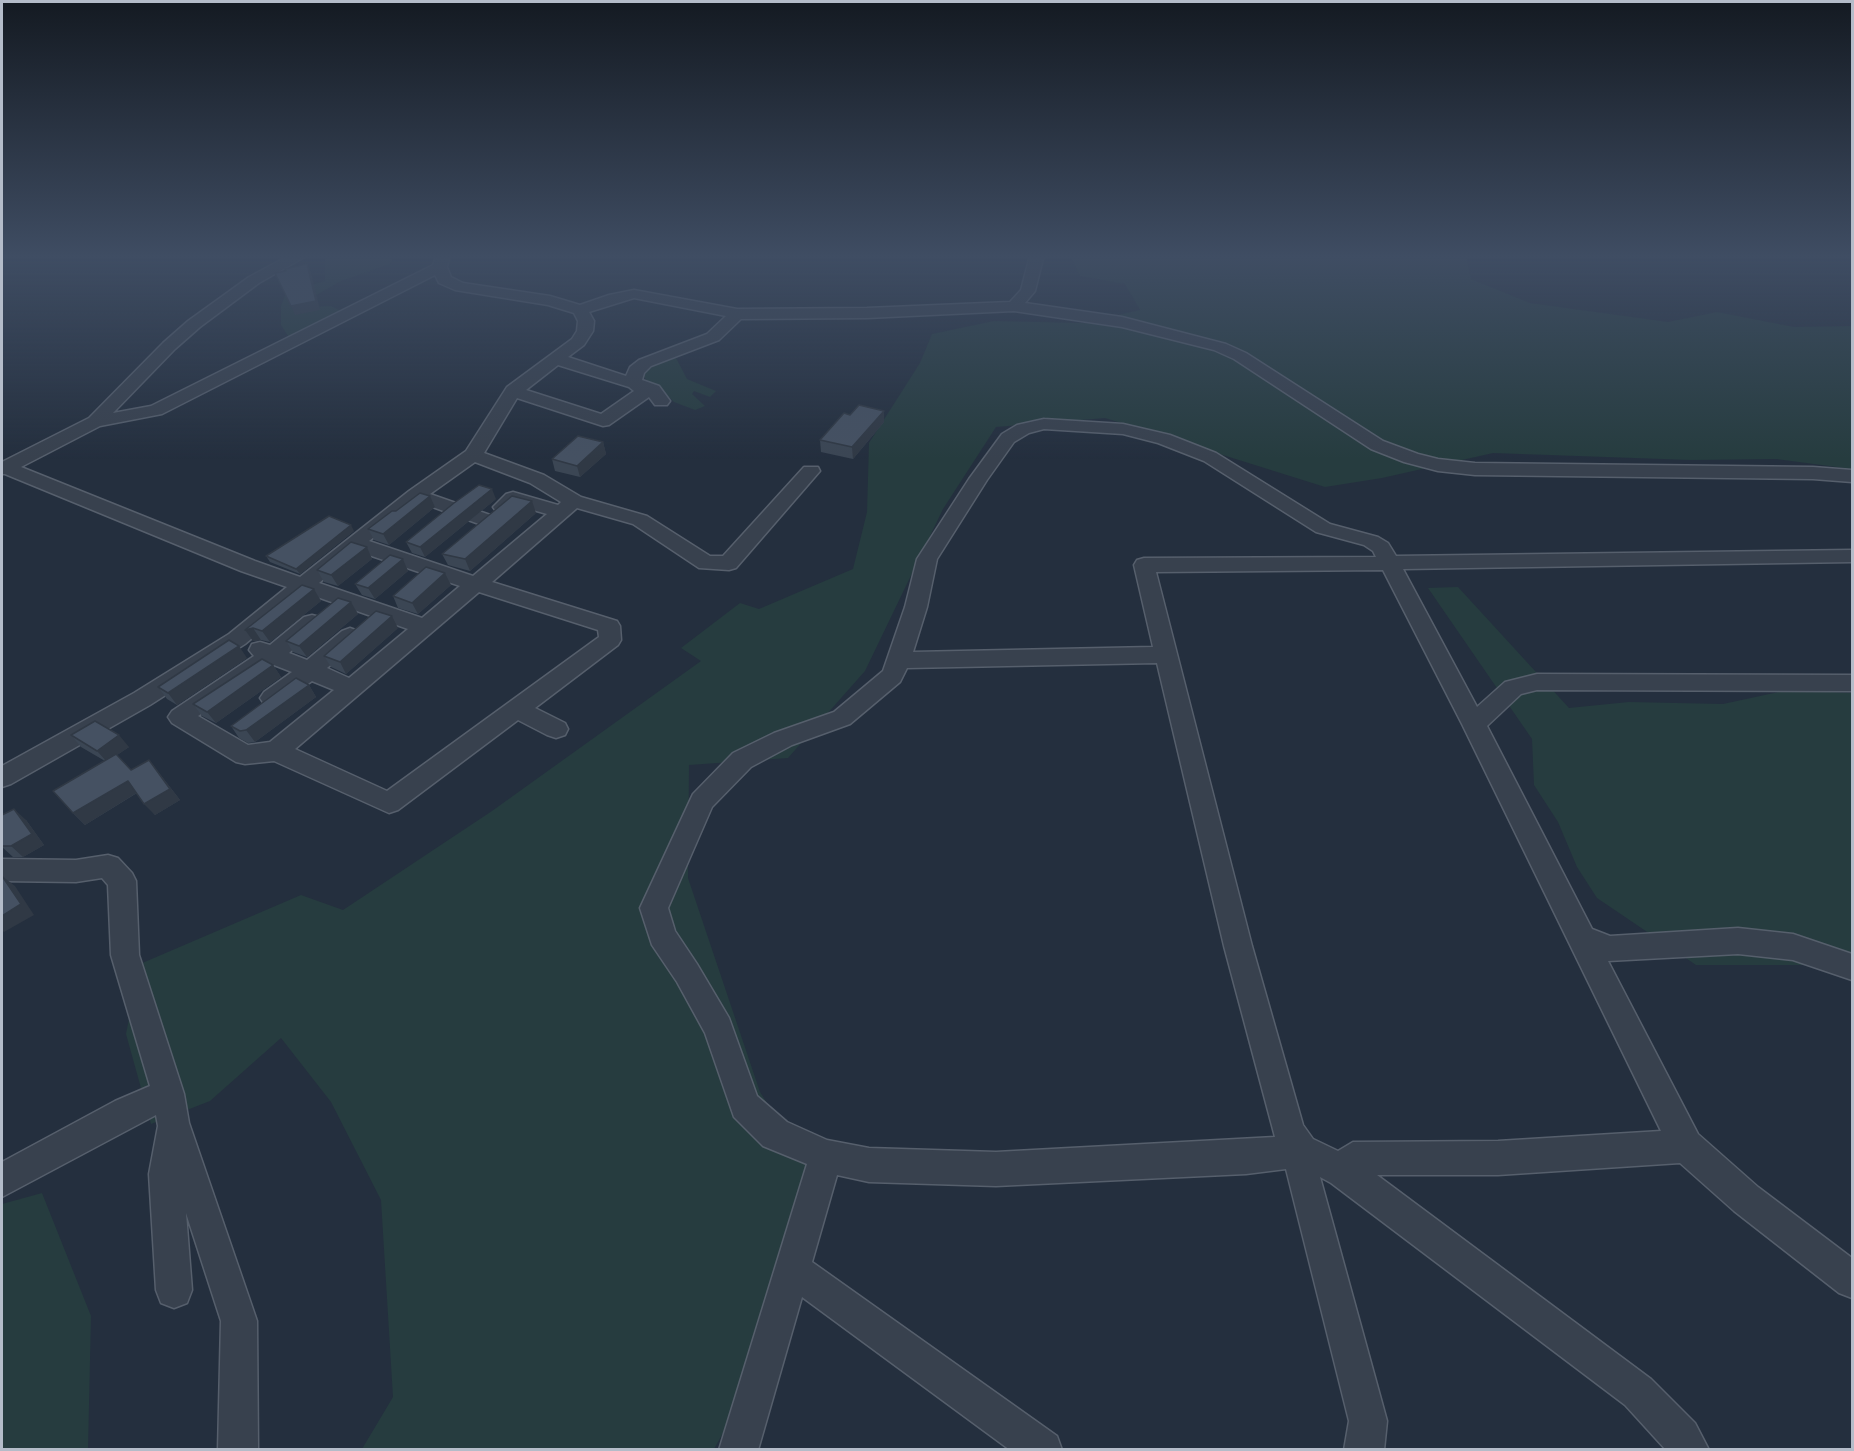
<!DOCTYPE html>
<html>
<head>
<meta charset="utf-8">
<style>
  body { margin:0 }
  #map { position:relative; width:1854px; height:1451px; overflow:hidden; background:#242f3e; font-family:"DM Sans",sans-serif }
  canvas { display:block }
  .frame { position:absolute; inset:0; border:3px solid #b4bcc9; pointer-events:none }
</style>
</head>
<body>
<div id="map">
<canvas width="1854" height="1451"></canvas>
<div class="frame"></div>
</div>
<script>
const context = document.querySelector('canvas').getContext('2d');
context.lineJoin = 'round';
function paint(path, color) {
  context.fillStyle = color;
  context.fill(path, 'evenodd');
}
function poly(rows) {
  const path = new Path2D();
  for (const r of rows) {
    path.moveTo(r[0], r[1]);
    for (let i = 2; i < r.length; i += 2) path.lineTo(r[i], r[i + 1]);
  }
  return path;
}
function trace(path, color, width, dash) {
  context.strokeStyle = color;
  context.lineWidth = width;
  context.lineCap = dash ? 'butt' : 'round';
  context.setLineDash(dash || []);
  context.stroke(path);
}
paint(poly([
  [325,255,394,255,390,264,341,281,313,297,306,307,331,306,343,312,290,339,281,325,281,306,286,292,325,281],
  [1070,255,1466,255,1471,279,1530,303,1668,322,1717,312,1794,327,1852,326,1852,469,1776,459,1691,460,1493,453,1382,478,1325,487,1105,418,996,427,943,509,865,671,788,758,689,765,688,878,760,1092,809,1169,797,1302,714,1449,362,1449,393,1397,381,1200,331,1102,281,1038,210,1101,151,1124,126,1034,140,964,301,895,343,910,492,811,701,661,681,648,740,603,759,609,853,569,867,512,869,443,920,363,932,334,994,321,1083,323,1140,310,1125,284,1080,276],
  [676,358,687,379,716,391,710,397,694,391,692,394,705,406,695,410,674,402,661,389,652,387,642,374,656,364],
  [1458,587,1569,708,1629,702,1723,704,1788,690,1852,693,1852,965,1696,965,1597,898,1577,867,1558,822,1534,785,1532,739,1428,588],
  [42,1193,91,1316,88,1449,2,1449,2,1204]
]), '#263c3f');
const minor = poly([
  [290,255,308,255,259,283,200,327,175,349,113,413,151,406,433,265,436,255,450,255,447,267,451,277,463,283,550,296,580,305,609,295,634,290,737,309,867,308,1010,302,1021,290,1030,255,1044,255,1035,291,1025,303,1122,317,1226,344,1246,353,1383,441,1418,454,1438,459,1475,463,1813,467,1852,470,1852,482,1813,479,1475,475,1438,471,1404,462,1371,449,1234,359,1214,350,1122,327,1014,311,867,318,741,319,719,340,651,366,644,373,642,380,659,386,670,401,667,405,655,405,649,397,609,425,603,426,517,398,484,453,544,475,581,497,647,516,710,556,723,556,804,467,818,467,820,471,736,568,729,570,699,568,633,524,577,508,492,582,617,621,620,626,621,640,618,645,535,708,565,723,568,729,565,735,556,738,547,735,518,720,398,810,389,813,274,761,245,764,236,762,172,723,168,717,172,711,254,656,249,650,252,644,260,642,270,645,304,617,312,615,320,617,323,622,289,653,307,660,342,631,350,628,358,631,361,636,358,641,327,668,349,678,408,629,306,593,245,644,150,705,11,784,2,787,2,766,134,693,229,634,287,587,241,571,5,474,2,474,2,462,89,418,163,343,188,321,249,277,290,255],
  [435,275,439,283,455,290,548,305,574,313,578,321,577,331,572,339,507,387,466,451,409,491,300,577,255,561,21,467,100,426,162,414,435,275],
  [634,298,726,316,707,334,639,360,630,367,626,376,568,357,584,345,593,331,594,321,589,312,634,298],
  [558,365,629,387,634,391,601,414,526,390,558,365],
  [475,462,530,483,561,502,558,505,513,492,506,494,493,507,496,511,510,511,516,505,547,514,473,576,369,541,419,502,479,524,493,524,496,520,493,516,430,494,475,462],
  [357,551,460,586,422,618,319,583,357,551],
  [479,592,598,630,599,637,387,791,295,749,479,592],
  [274,665,292,672,264,692,260,698,264,704,272,706,280,704,312,681,334,690,270,742,248,745,198,716,274,665],
  [1044,419,1123,424,1170,435,1216,453,1330,524,1378,537,1388,543,1396,556,1852,550,1852,562,1403,569,1477,707,1505,682,1537,674,1852,675,1852,691,1537,690,1521,694,1487,726,1592,929,1610,936,1738,928,1793,934,1852,954,1852,980,1793,960,1738,954,1608,961,1698,1134,1758,1187,1852,1258,1852,1298,1839,1293,1734,1211,1680,1163,1498,1175,1377,1175,1651,1379,1695,1423,1709,1450,1666,1450,1625,1405,1331,1183,1320,1177,1387,1421,1384,1450,1344,1450,1349,1421,1286,1169,1246,1174,996,1186,869,1182,837,1175,812,1262,1057,1436,1062,1450,1010,1450,802,1297,758,1450,719,1450,807,1164,763,1146,734,1117,705,1033,677,982,652,945,640,908,693,794,733,753,774,733,834,712,883,671,905,607,917,559,969,479,1002,434,1017,425,1044,419],
  [1044,429,1123,434,1158,443,1204,461,1316,532,1364,545,1373,551,1376,557,1144,558,1137,560,1134,565,1153,647,913,652,927,607,937,559,987,480,1014,442,1029,433,1044,429],
  [1383,570,1462,724,1661,1131,1498,1141,1353,1142,1338,1151,1313,1139,1303,1125,1252,946,1156,572,1383,570],
  [1157,663,1224,946,1275,1137,996,1152,869,1148,827,1140,787,1122,757,1096,729,1018,697,964,675,931,668,908,712,807,751,767,792,745,850,724,900,682,907,668,1157,663],
  [108,855,118,858,132,873,136,881,139,955,184,1094,189,1123,257,1321,258,1450,218,1450,221,1321,186,1213,192,1290,187,1303,174,1308,161,1303,156,1290,149,1174,158,1126,156,1115,2,1197,2,1162,115,1101,150,1086,111,955,108,885,102,878,76,882,2,881,2,859,76,860,108,855]
]);
trace(minor, '#565f6c', 3);
paint(minor, '#38414e');
paint(poly([
  [884,422,853,459,821,452,820,440],
  [603,442,606,454,580,477,555,471,552,459],
  [430,496,435,507,389,545,374,540,368,529,396,511],
  [496,499,425,557,412,553,406,542],
  [536,513,470,571,448,565,442,554],
  [354,531,300,574,270,562,266,556],
  [367,547,372,559,338,586,324,582,317,570],
  [403,559,408,571,375,599,362,595,355,584],
  [445,573,451,585,418,614,398,608,393,596],
  [314,589,321,601,270,642,261,640,253,641,245,630],
  [351,602,358,614,307,657,293,652,286,641],
  [398,628,346,674,331,667,324,656],
  [247,658,177,705,167,699,158,687],
  [273,665,281,677,216,723,202,716,193,704],
  [309,685,316,697,255,742,248,743,239,738,231,726],
  [71,735,129,747,117,755,131,770,149,760,180,800,155,815,137,793,85,825,73,813,105,761,81,747],
  [2,815,26,820,44,845,23,857,13,857,2,847]
]), '#3b4654');
paint(poly([
  [307,264,311,272,320,310,295,315,291,306],
  [884,411,884,422,853,459,852,447],
  [603,442,606,454,580,477,577,466],
  [492,489,496,499,425,557,420,547],
  [430,496,435,507,389,545,383,534],
  [532,501,536,513,470,571,465,559],
  [351,525,354,531,300,574,296,569],
  [367,547,372,559,338,586,331,575],
  [403,559,408,571,375,599,368,588],
  [445,573,451,585,418,614,412,603],
  [314,589,321,601,270,642,262,631],
  [351,602,358,614,307,657,299,646],
  [392,616,398,628,346,674,340,662],
  [253,628,261,640,253,641,245,630],
  [239,646,247,658,177,705,168,693],
  [273,665,281,677,216,723,207,712],
  [309,685,316,697,255,742,246,730],
  [119,735,129,747,107,762,97,751],
  [149,760,180,800,155,815,144,804],
  [128,781,138,792,85,825,73,813],
  [14,809,26,820,44,845,23,857,11,846],
  [2,876,15,886,34,915,4,932,2,930]
]), '#303945');
const building = poly([
  [307,264,316,301,291,306,275,273,286,271,285,269,307,264],
  [859,405,884,411,852,447,820,440,844,413,850,415,859,405],
  [578,436,603,442,577,466,552,459,578,436],
  [479,485,492,489,420,547,406,542,454,503,479,485],
  [420,493,430,496,383,534,368,529,392,511,396,511,420,493],
  [512,496,532,501,465,559,442,554,512,496],
  [329,516,351,525,296,569,266,556,329,516],
  [351,542,367,547,331,575,317,570,351,542],
  [390,555,403,559,368,588,355,584,390,555],
  [426,567,445,573,412,603,393,596,426,567],
  [302,585,314,589,262,631,253,628,245,630,302,585],
  [338,598,351,602,299,646,286,641,338,598],
  [376,611,392,616,340,662,324,656,376,611],
  [229,640,239,646,168,693,158,687,229,640],
  [262,659,273,665,207,712,193,704,262,659],
  [296,678,309,685,246,730,240,731,231,726,296,678],
  [95,721,119,735,97,751,71,735,95,721],
  [116,754,131,770,149,760,170,789,144,804,128,781,73,813,53,791,116,754],
  [14,809,32,834,11,846,2,846,2,815,14,809],
  [2,876,21,904,2,916,2,876]
]);
paint(building, '#455162');
trace(building, '#303945', 1.5);
const sky = context.createLinearGradient(0, 0, 0, 459);
sky.addColorStop(0, '#141a22');
sky.addColorStop(0.56, '#3f4d63');
sky.addColorStop(1, '#3f4d6300');
context.fillStyle = sky;
context.fillRect(0, 0, 1854, 459);
</script>
</body>
</html>
